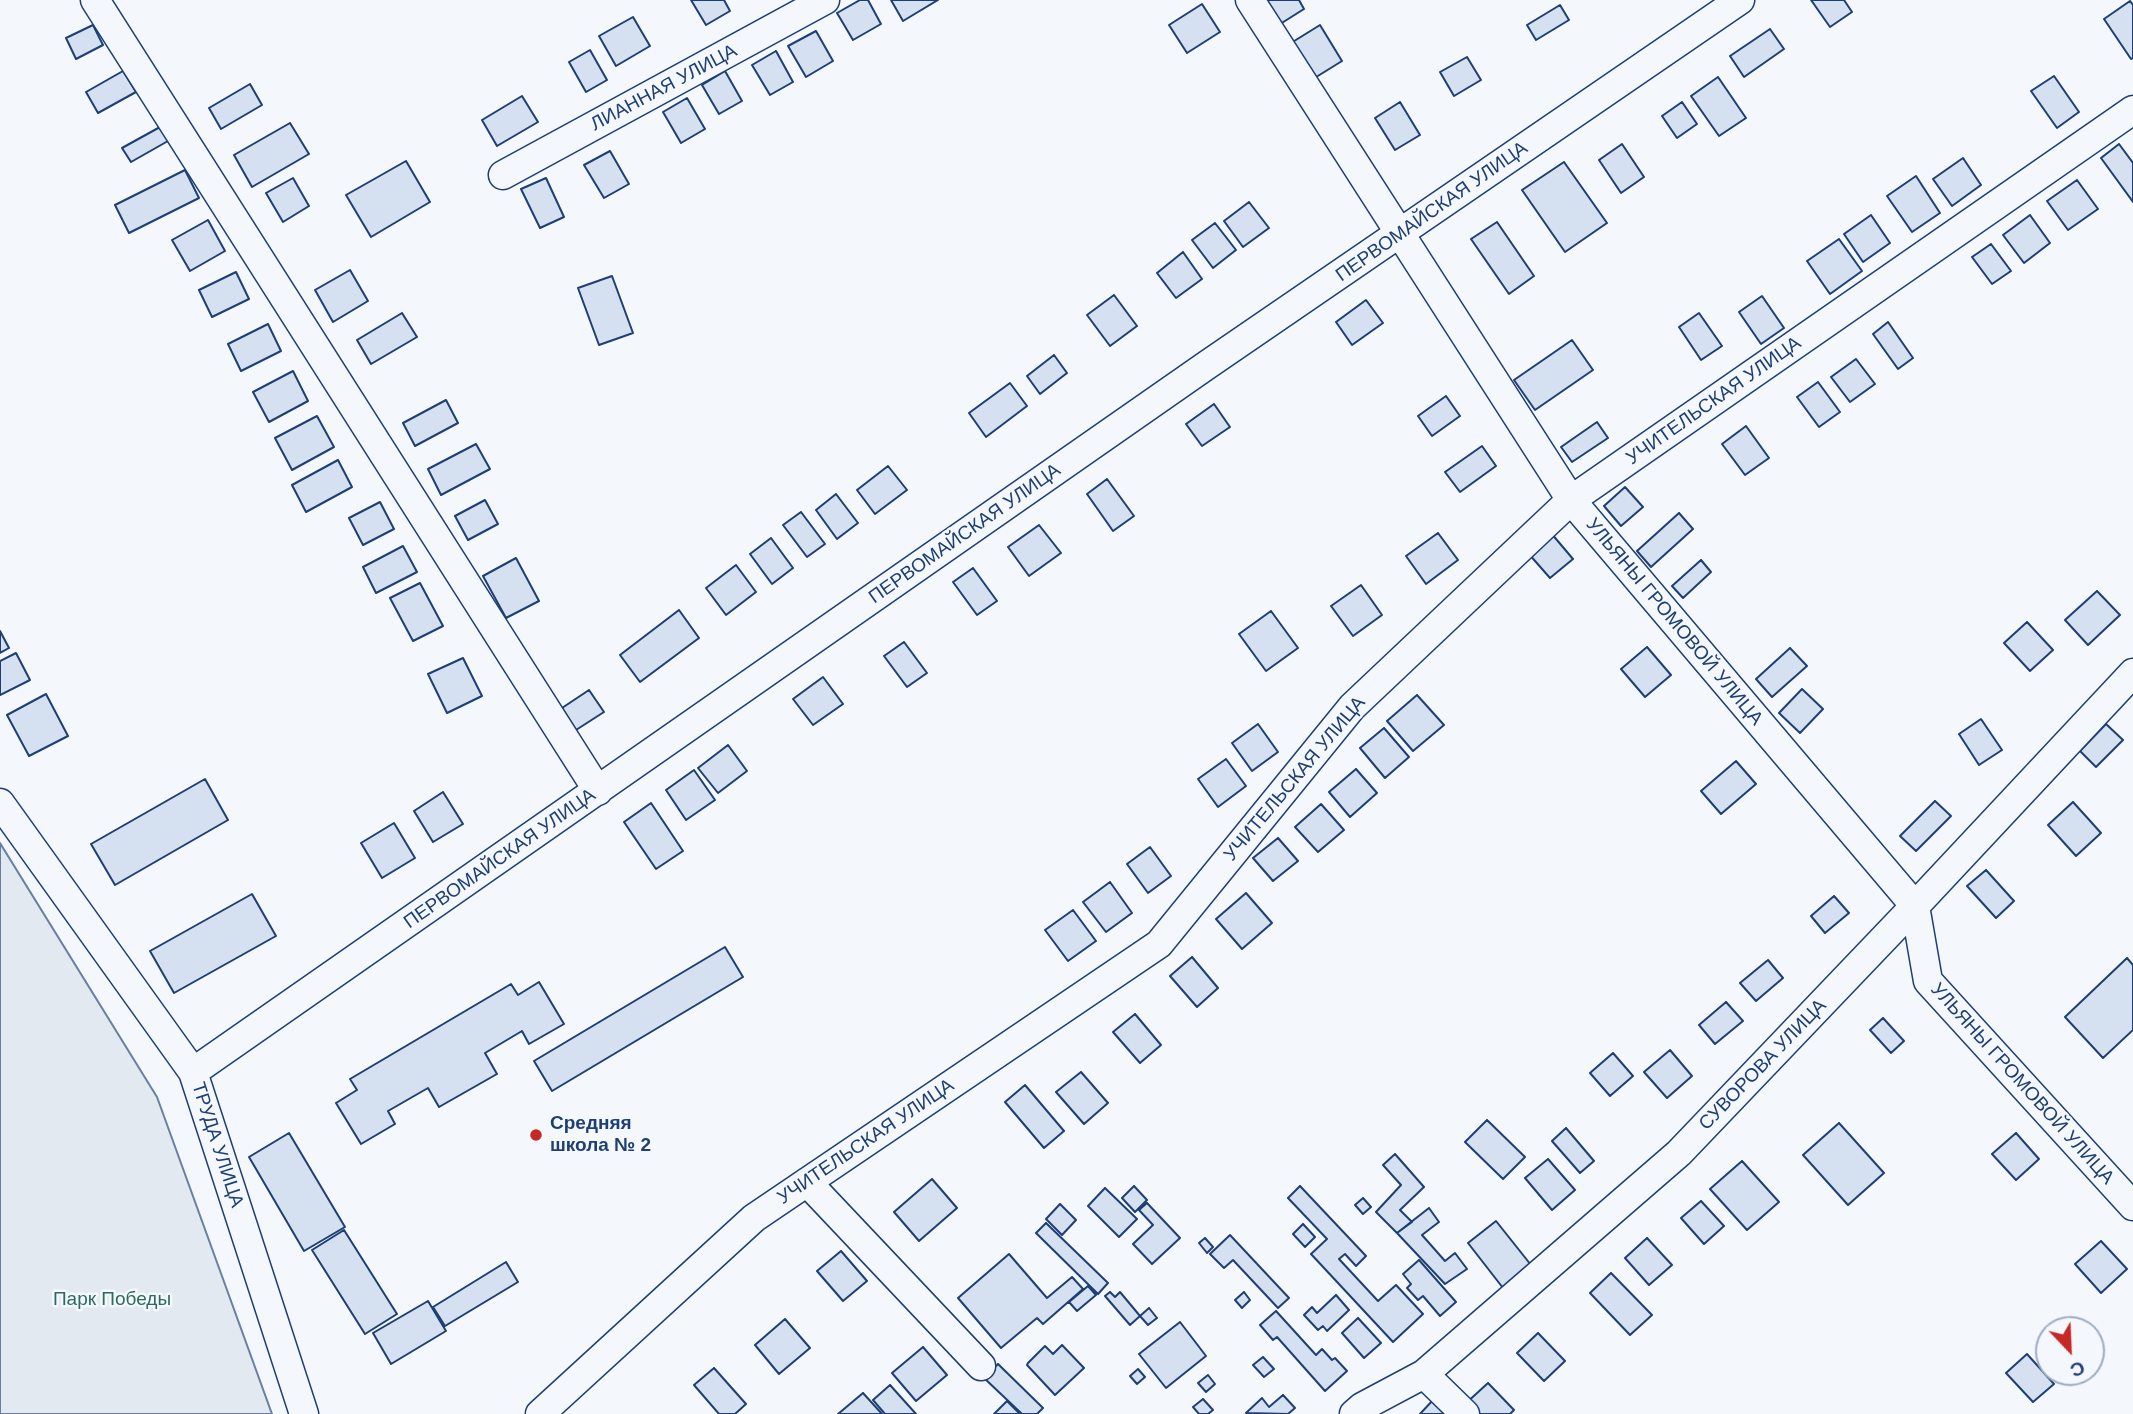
<!DOCTYPE html>
<html>
<head>
<meta charset="utf-8">
<style>
  body { margin:0 }
  #map { position:relative; width:2133px; height:1414px; overflow:hidden; background:#f4f7fb; font-family:Arial,sans-serif }
  canvas { display:block }
  .north { position:absolute; left:2035px; top:1316px; width:70px; height:70px; box-sizing:border-box; background:#f4f7fb; border:2px solid #9eadc5; border-radius:50%; rotate:157deg; font-size:19px; font-weight:700; line-height:28px; text-align:center; color:#1d3f73 }
  .north::after { content:''; display:block; margin:auto; width:24px; height:32px; background:#c62828; clip-path:polygon(50% 0,100% 100%,50% 72%,0 100%) }
</style>
</head>
<body>
<div id="map">
<canvas width="2133" height="1414"></canvas>
<div class="north">С</div>
</div>
<script>
const context = document.querySelector('canvas').getContext('2d');
context.lineJoin = 'round';
function paint(path, color) {
  context.fillStyle = color;
  context.fill(path, 'evenodd');
}
function poly(rows) {
  const path = new Path2D();
  for (const r of rows) {
    path.moveTo(r[0], r[1]);
    for (let i = 2; i < r.length; i += 2) path.lineTo(r[i], r[i + 1]);
  }
  return path;
}
function trace(path, color, width, dash) {
  context.strokeStyle = color;
  context.lineWidth = width;
  context.lineCap = dash ? 'butt' : 'round';
  context.setLineDash(dash || []);
  context.stroke(path);
}
function write(font, color, halo, rows, align = 'center') {
  context.font = font + ' Arial,sans-serif';
  context.lineWidth = 5;
  context.setLineDash([]);
  context.textBaseline = 'middle';
  context.strokeStyle = halo;
  context.fillStyle = color;
  for (const [text, x, y, turn = 0] of rows) {
    context.save();
    context.translate(x, y);
    context.rotate((+turn || 0) * Math.PI / 180);
    context.textAlign = isNaN(turn) ? turn : align;
    if (halo) context.strokeText(text, 0, 0);
    context.fillText(text, 0, 0);
    context.restore();
  }
}
const green = poly([
  [0,843,157,1097,272,1414,0,1414,0,843]
]);
paint(green, '#e3e9f0');
trace(green, '#687fa3', 2);
const building = poly([
  [691,0,724,0,730,11,706,25,691,0],
  [860,0,868,0,881,24,853,40,837,13,860,0],
  [891,0,938,0,903,21,891,0],
  [1265,0,1299,0,1304,9,1277,26,1265,0],
  [1811,0,1844,0,1852,12,1830,27,1811,0],
  [2130,1,2133,5,2133,58,2131,59,2104,19,2130,1],
  [1202,4,1220,32,1187,53,1169,25,1202,4],
  [1560,5,1569,20,1536,40,1527,25,1560,5],
  [633,17,650,46,616,66,599,36,633,17],
  [93,25,103,45,76,59,66,38,93,25],
  [1320,25,1342,61,1313,79,1291,43,1320,25],
  [1770,29,1784,49,1744,77,1730,56,1770,29],
  [816,31,833,61,806,77,788,46,816,31],
  [590,50,607,80,586,92,569,62,590,50],
  [776,51,793,82,770,95,752,65,776,51],
  [1467,57,1481,80,1454,96,1440,72,1467,57],
  [123,71,136,92,98,113,86,92,123,71],
  [725,71,742,101,719,114,702,85,725,71],
  [2054,76,2079,112,2057,128,2031,91,2054,76],
  [1718,77,1746,118,1719,136,1691,96,1718,77],
  [250,84,262,105,221,129,209,108,250,84],
  [522,96,538,122,497,146,482,120,522,96],
  [687,98,705,129,681,143,663,112,687,98],
  [1400,102,1420,135,1395,150,1375,118,1400,102],
  [1682,102,1697,124,1677,138,1662,116,1682,102],
  [290,123,309,154,252,187,234,155,290,123],
  [160,127,168,141,131,162,122,148,160,127],
  [1622,144,1644,177,1621,193,1599,160,1622,144],
  [2119,144,2133,163,2133,202,2101,158,2119,144],
  [610,151,629,184,604,198,584,165,610,151],
  [1963,158,1981,185,1952,206,1933,179,1963,158],
  [406,161,430,202,371,237,346,195,406,161],
  [1564,162,1607,223,1565,252,1522,190,1564,162],
  [185,170,199,198,129,233,115,205,185,170],
  [1916,176,1940,213,1912,232,1887,196,1916,176],
  [293,178,309,206,283,222,266,193,293,178],
  [546,178,564,217,540,228,521,189,546,178],
  [2077,180,2098,209,2068,230,2047,201,2077,180],
  [1249,202,1269,228,1243,247,1224,221,1249,202],
  [1871,215,1890,243,1863,262,1844,234,1871,215],
  [2030,215,2050,243,2024,263,2003,235,2030,215],
  [208,220,225,251,190,271,172,240,208,220],
  [1497,222,1534,276,1509,294,1471,239,1497,222],
  [1215,223,1236,250,1213,268,1192,240,1215,223],
  [1839,239,1862,271,1830,294,1807,261,1839,239],
  [1991,244,2011,271,1992,284,1972,257,1991,244],
  [1183,252,1202,279,1176,298,1157,273,1183,252],
  [350,270,368,301,333,322,315,290,350,270],
  [236,272,249,299,212,317,199,290,236,272],
  [612,276,633,333,599,345,578,288,612,276],
  [1114,295,1137,326,1110,346,1087,315,1114,295],
  [1762,296,1784,328,1761,344,1739,312,1762,296],
  [1366,300,1383,323,1352,345,1336,322,1366,300],
  [402,313,417,337,371,364,357,340,402,313],
  [1699,313,1722,346,1701,360,1679,327,1699,313],
  [1888,322,1913,358,1898,369,1873,334,1888,322],
  [268,324,281,351,241,371,228,344,268,324],
  [1572,340,1593,370,1535,410,1514,380,1572,340],
  [1054,355,1067,373,1040,394,1027,376,1054,355],
  [1856,359,1875,384,1850,402,1831,377,1856,359],
  [293,371,308,401,269,422,253,392,293,371],
  [1818,382,1840,412,1819,427,1797,397,1818,382],
  [1010,383,1027,406,986,437,969,413,1010,383],
  [1446,396,1460,416,1432,436,1418,416,1446,396],
  [446,400,458,423,415,446,403,423,446,400],
  [1214,404,1230,427,1202,446,1186,424,1214,404],
  [317,416,334,447,292,470,275,438,317,416],
  [1597,422,1608,438,1572,462,1561,447,1597,422],
  [1746,426,1769,458,1745,475,1722,444,1746,426],
  [476,444,490,469,441,495,428,469,476,444],
  [1482,446,1496,466,1460,492,1445,472,1482,446],
  [338,460,352,487,306,512,292,485,338,460],
  [888,466,907,490,875,514,857,490,888,466],
  [1107,479,1134,516,1113,531,1087,494,1107,479],
  [1625,487,1643,507,1621,526,1604,506,1625,487],
  [836,494,858,523,837,539,816,510,836,494],
  [485,500,498,524,468,540,455,516,485,500],
  [380,502,394,529,363,545,349,518,380,502],
  [801,512,825,544,807,557,783,525,801,512],
  [1679,513,1693,529,1651,567,1637,551,1679,513],
  [1039,525,1061,553,1029,576,1008,547,1039,525],
  [1438,533,1458,560,1426,584,1406,556,1438,533],
  [1551,533,1573,559,1550,578,1528,553,1551,533],
  [771,538,793,568,772,584,750,554,771,538],
  [403,546,417,572,376,593,363,567,403,546],
  [516,558,539,601,506,618,483,576,516,558],
  [1701,560,1711,572,1683,598,1672,586,1701,560],
  [736,565,756,592,726,615,706,588,736,565],
  [973,568,997,601,977,615,953,582,973,568],
  [420,583,443,626,413,641,390,598,420,583],
  [1361,585,1382,615,1353,636,1331,606,1361,585],
  [2097,591,2120,615,2088,645,2065,620,2097,591],
  [679,610,699,638,640,682,620,655,679,610],
  [1271,611,1298,648,1266,671,1239,634,1271,611],
  [2027,622,2053,650,2030,671,2004,643,2027,622],
  [0,631,9,648,0,653,0,631],
  [904,642,927,673,907,687,884,656,904,642],
  [1647,647,1671,675,1645,697,1621,669,1647,647],
  [1790,648,1807,666,1772,697,1756,679,1790,648],
  [16,653,30,680,0,695,0,661,16,653],
  [463,658,482,696,447,713,428,674,463,658],
  [823,677,843,704,813,725,793,699,823,677],
  [1802,689,1823,709,1800,733,1779,713,1802,689],
  [589,690,604,712,576,730,562,708,589,690],
  [46,694,68,736,29,756,7,715,46,694],
  [1417,695,1444,725,1413,751,1387,721,1417,695],
  [1981,719,2002,750,1979,765,1959,734,1981,719],
  [1258,724,1278,752,1252,771,1232,743,1258,724],
  [2106,724,2123,740,2096,767,2080,751,2106,724],
  [1384,728,1409,757,1385,778,1360,748,1384,728],
  [728,745,747,771,718,793,698,768,728,745],
  [1226,759,1246,786,1218,807,1198,779,1226,759],
  [1736,761,1756,784,1721,814,1701,791,1736,761],
  [1356,769,1377,793,1350,817,1329,792,1356,769],
  [694,770,715,800,686,820,666,790,694,770],
  [205,779,228,820,115,885,91,844,205,779],
  [443,792,463,824,433,842,414,811,443,792],
  [1935,801,1951,816,1916,851,1900,836,1935,801],
  [2073,802,2101,833,2076,856,2048,825,2073,802],
  [651,803,683,851,656,869,624,822,651,803],
  [1321,804,1344,830,1318,852,1295,827,1321,804],
  [394,823,415,858,382,878,361,843,394,823],
  [1278,838,1298,861,1273,881,1253,858,1278,838],
  [1150,847,1171,876,1148,893,1127,864,1150,847],
  [1986,870,2014,901,1996,918,1967,886,1986,870],
  [1110,882,1132,913,1106,932,1083,902,1110,882],
  [1246,893,1272,923,1242,949,1216,919,1246,893],
  [252,894,276,936,174,993,150,951,252,894],
  [1834,896,1849,913,1825,933,1811,916,1834,896],
  [1073,910,1096,941,1068,961,1045,930,1073,910],
  [725,947,743,977,552,1091,534,1061,725,947],
  [1192,957,1218,988,1197,1007,1170,976,1192,957],
  [2127,958,2133,965,2133,1030,2103,1058,2065,1017,2127,958],
  [1768,960,1783,978,1756,1001,1740,983,1768,960],
  [539,982,564,1024,529,1044,522,1031,485,1053,497,1074,439,1107,428,1088,388,1111,395,1124,361,1144,336,1103,357,1090,350,1079,511,984,518,995,539,982],
  [1726,1002,1743,1021,1715,1044,1699,1025,1726,1002],
  [1135,1014,1161,1045,1140,1063,1113,1032,1135,1014],
  [1883,1018,1904,1041,1891,1053,1870,1030,1883,1018],
  [1670,1050,1692,1076,1667,1098,1644,1072,1670,1050],
  [1613,1053,1633,1076,1610,1096,1590,1073,1613,1053],
  [1081,1072,1108,1103,1084,1124,1056,1092,1081,1072],
  [1025,1085,1064,1131,1044,1148,1005,1102,1025,1085],
  [1487,1120,1525,1157,1503,1179,1465,1142,1487,1120],
  [1839,1123,1884,1173,1848,1205,1803,1155,1839,1123],
  [1566,1128,1594,1161,1580,1173,1552,1141,1566,1128],
  [289,1133,345,1227,304,1251,249,1157,289,1133],
  [2016,1133,2039,1159,2016,1180,1992,1154,2016,1133],
  [1395,1154,1424,1187,1400,1210,1412,1222,1397,1233,1376,1212,1401,1185,1383,1165,1395,1154],
  [1548,1159,1575,1190,1552,1210,1525,1178,1548,1159],
  [1742,1161,1779,1202,1747,1230,1710,1189,1742,1161],
  [932,1179,957,1208,919,1241,894,1212,932,1179],
  [1134,1186,1147,1200,1135,1212,1122,1198,1134,1186],
  [1300,1186,1366,1256,1356,1266,1345,1254,1339,1259,1378,1301,1396,1285,1423,1314,1393,1342,1311,1254,1327,1239,1288,1198,1300,1186],
  [1105,1188,1137,1219,1119,1237,1088,1206,1105,1188],
  [1363,1198,1371,1207,1363,1214,1355,1205,1363,1198],
  [1701,1201,1724,1226,1704,1244,1681,1218,1701,1201],
  [1147,1203,1180,1238,1152,1264,1133,1244,1153,1225,1139,1210,1147,1203],
  [1060,1204,1076,1220,1062,1235,1046,1219,1060,1204],
  [1429,1208,1439,1222,1422,1235,1445,1261,1455,1253,1467,1269,1445,1284,1397,1233,1429,1208],
  [1496,1221,1531,1265,1503,1288,1468,1243,1496,1221],
  [1046,1223,1108,1283,1098,1294,1036,1233,1046,1223],
  [1303,1224,1315,1237,1305,1247,1293,1234,1303,1224],
  [344,1230,397,1314,365,1334,312,1250,344,1230],
  [1230,1235,1289,1298,1278,1308,1233,1260,1224,1268,1210,1254,1230,1235],
  [1205,1238,1213,1247,1207,1253,1199,1243,1205,1238],
  [1647,1238,1672,1265,1649,1285,1625,1258,1647,1238],
  [2101,1241,2127,1269,2101,1293,2075,1264,2101,1241],
  [841,1251,867,1281,843,1301,817,1271,841,1251],
  [1009,1254,1047,1298,1072,1277,1083,1289,1043,1324,1037,1318,1001,1348,958,1298,1009,1254],
  [1419,1260,1456,1302,1440,1316,1423,1296,1418,1300,1407,1288,1411,1284,1403,1274,1419,1260],
  [506,1262,518,1282,445,1326,433,1307,506,1262],
  [1611,1273,1652,1315,1630,1335,1590,1293,1611,1273],
  [1088,1286,1096,1295,1077,1311,1069,1302,1088,1286],
  [1110,1292,1115,1297,1120,1292,1140,1316,1130,1325,1105,1296,1110,1292],
  [1244,1292,1250,1300,1242,1308,1235,1300,1244,1292],
  [1336,1295,1349,1310,1327,1331,1323,1326,1318,1330,1304,1315,1312,1307,1317,1313,1336,1295],
  [428,1301,446,1331,391,1364,373,1333,428,1301],
  [1149,1308,1157,1318,1148,1325,1140,1316,1149,1308],
  [1276,1311,1316,1355,1322,1349,1332,1360,1335,1358,1347,1371,1325,1391,1277,1337,1273,1340,1260,1325,1276,1311],
  [1358,1318,1381,1343,1364,1358,1342,1333,1358,1318],
  [785,1319,810,1348,779,1374,755,1345,785,1319],
  [1180,1322,1206,1356,1166,1388,1139,1354,1180,1322],
  [1538,1333,1565,1361,1544,1381,1517,1353,1538,1333],
  [1062,1345,1084,1368,1055,1395,1027,1365,1028,1363,1045,1346,1053,1354,1062,1345],
  [923,1347,947,1375,916,1401,892,1373,923,1347],
  [2027,1354,2054,1384,2033,1402,2006,1373,2027,1354],
  [1263,1357,1274,1369,1264,1377,1253,1365,1263,1357],
  [998,1364,1043,1408,1037,1414,1022,1414,984,1378,998,1364],
  [714,1368,746,1404,735,1414,719,1414,694,1385,714,1368],
  [1138,1369,1145,1377,1137,1384,1130,1376,1138,1369],
  [1208,1375,1215,1384,1206,1392,1198,1383,1208,1375],
  [1488,1383,1514,1410,1510,1414,1473,1414,1464,1405,1488,1383],
  [890,1385,916,1414,885,1414,873,1400,890,1385],
  [863,1393,882,1414,838,1414,863,1393],
  [1283,1395,1295,1408,1288,1414,1246,1413,1262,1398,1269,1407,1283,1395],
  [1203,1399,1213,1410,1208,1414,1199,1414,1193,1407,1203,1399],
  [1433,1400,1447,1414,1420,1414,1433,1400],
  [1007,1401,1020,1414,994,1414,1007,1401]
]);
paint(building, '#d5e0f0');
trace(building, '#1d3f73', 2);
const minor = poly([
  [95,0,598,791],
  [1250,0,1571,500,1915,906,1928,981,2133,1206],
  [503,175,825,0],
  [0,803,193,1072,304,1414],
  [193,1072,1207,365,1740,0],
  [807,1182,981,1366],
  [1424,1374,1465,1414],
  [540,1414,754,1218,1159,944,1352,707,1571,500,2133,110],
  [1354,1414,1362,1407,1424,1374,1679,1153,1915,906,2133,673]
]);
trace(minor, '#1d3f73', 31);
trace(minor, '#f4f7fb', 28);
for (const [x, y, r, color] of [
  [536,1135,7,"#c62828"]
]) {
  const dot = new Path2D();
  dot.arc(x, y, r, 0, 2 * Math.PI);
  context.fillStyle = color;
  context.fill(dot);
  trace(dot, '#f4f7fb', 2.5);
}
write('19px', '#1d3f73', '#f4f7fb', [
  ["ЛИАННАЯ УЛИЦА",664,88,-28],
  ["ПЕРВОМАЙСКАЯ УЛИЦА",1432,212,-35],
  ["УЧИТЕЛЬСКАЯ УЛИЦА",1714,401,-35],
  ["ПЕРВОМАЙСКАЯ УЛИЦА",965,534,-35],
  ["УЛЬЯНЫ ГРОМОВОЙ УЛИЦА",1674,622,50],
  ["УЧИТЕЛЬСКАЯ УЛИЦА",1295,779,-50],
  ["ПЕРВОМАЙСКАЯ УЛИЦА",500,859,-35],
  ["СУВОРОВА УЛИЦА",1763,1065,-46],
  ["УЛЬЯНЫ ГРОМОВОЙ УЛИЦА",2022,1084,48],
  ["УЧИТЕЛЬСКАЯ УЛИЦА",866,1142,-34],
  ["ТРУДА УЛИЦА",217,1145,72]
]);
write('bold 19px', '#1d3f73', '#f4f7fb', [
  ["Средняя",550,1124],
  ["школа № 2",550,1146]
], 'left');
write('19px', '#2c6c60', '#f4f7fb', [
  ["Парк Победы",112,1300]
]);
</script>
</body>
</html>
